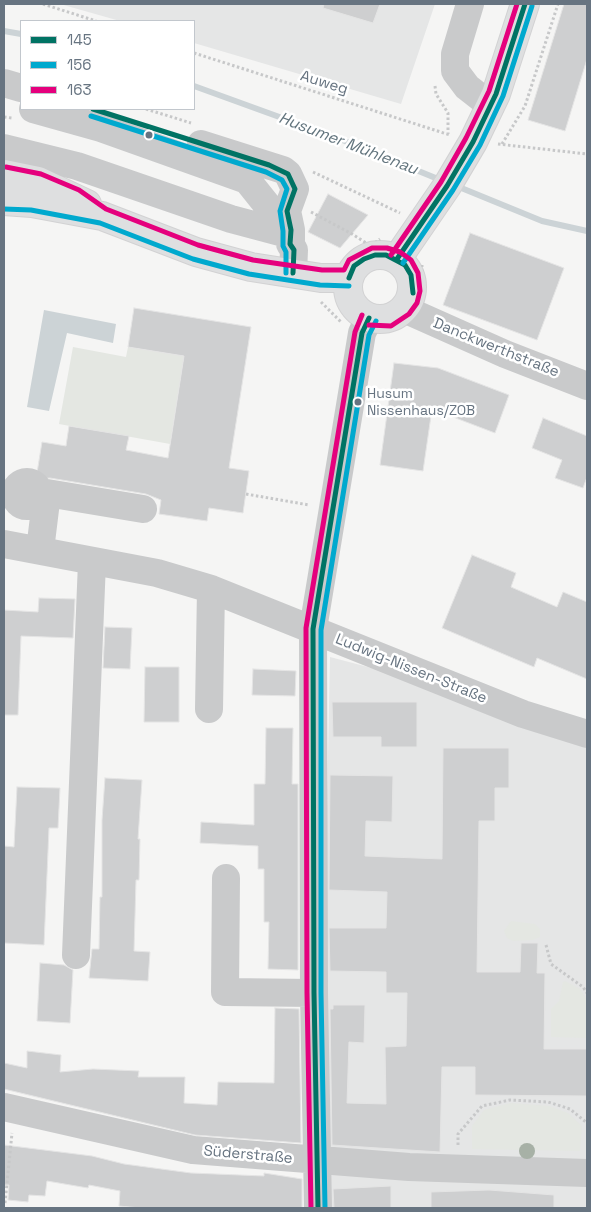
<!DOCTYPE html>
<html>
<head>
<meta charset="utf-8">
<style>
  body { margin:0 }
  #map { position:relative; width:591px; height:1212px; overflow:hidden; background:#f5f5f4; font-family:"Space Grotesk",sans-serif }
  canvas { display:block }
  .frame { position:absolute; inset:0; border:5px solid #677481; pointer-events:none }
  .legend { position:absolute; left:20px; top:20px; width:175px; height:90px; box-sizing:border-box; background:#fff; border:1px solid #c2c7cd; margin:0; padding:6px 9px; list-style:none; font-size:15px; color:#677481 }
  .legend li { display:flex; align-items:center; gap:10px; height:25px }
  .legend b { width:25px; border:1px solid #c2c7cd }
</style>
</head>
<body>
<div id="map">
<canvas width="591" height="1212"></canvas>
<div class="frame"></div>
<ul class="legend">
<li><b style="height:6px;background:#007364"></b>145</li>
<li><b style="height:6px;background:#00a9ce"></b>156</li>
<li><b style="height:6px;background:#e5007d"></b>163</li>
</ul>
</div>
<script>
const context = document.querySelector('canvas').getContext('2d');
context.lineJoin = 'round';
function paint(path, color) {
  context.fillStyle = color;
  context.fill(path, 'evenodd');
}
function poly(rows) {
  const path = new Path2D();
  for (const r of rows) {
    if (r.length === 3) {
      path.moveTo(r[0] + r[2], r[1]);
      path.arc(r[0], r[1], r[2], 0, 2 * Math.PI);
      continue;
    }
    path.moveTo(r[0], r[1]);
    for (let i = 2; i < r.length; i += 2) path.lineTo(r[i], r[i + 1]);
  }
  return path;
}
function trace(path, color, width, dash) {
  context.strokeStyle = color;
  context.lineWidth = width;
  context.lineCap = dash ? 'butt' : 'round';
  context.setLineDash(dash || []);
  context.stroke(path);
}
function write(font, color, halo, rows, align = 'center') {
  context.font = font + ' "Space Grotesk",sans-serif';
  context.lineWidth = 5;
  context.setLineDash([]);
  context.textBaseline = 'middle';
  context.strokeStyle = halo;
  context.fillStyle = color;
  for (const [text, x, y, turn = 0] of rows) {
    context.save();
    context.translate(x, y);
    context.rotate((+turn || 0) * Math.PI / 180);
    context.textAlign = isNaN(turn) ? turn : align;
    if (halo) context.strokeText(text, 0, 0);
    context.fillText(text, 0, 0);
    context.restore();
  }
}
paint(poly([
  [60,4,435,4,401,104,194,43,194,21,120,21],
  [330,657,444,687,587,739,587,1208,324,1208,320,1157]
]), '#e5e6e6');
paint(poly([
  [73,347,126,357,128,347,184,356,170,444,59,424],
  [511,921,535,924,540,929,540,937,533,940,513,941,507,938,504,931],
  [565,981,580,989,587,1000,587,1038,551,1037,551,1009,559,1001,563,982],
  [510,1103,549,1106,568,1113,582,1126,580,1151,472,1149,472,1126,484,1110]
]), '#e4e7e2');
paint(poly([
  [44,310,116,324,113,343,67,333,49,411,27,407]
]), '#ccd3d6');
trace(poly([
  [4,31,21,34],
  [194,86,340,139,443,181],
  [454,185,542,221,587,231]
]), '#ccd3d6', 6);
const building = poly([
  [324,4,380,4,373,23,323,8,324,4],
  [564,4,587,4,587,59,565,131,528,120,564,4],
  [328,194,368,215,340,248,308,232,328,194],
  [470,233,564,268,537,340,443,305,470,233],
  [134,308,251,327,229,468,249,471,243,513,209,508,207,521,159,514,161,500,146,494,50,478,36,479,42,442,66,446,69,426,129,436,126,450,168,458,184,356,128,347,134,308],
  [394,363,438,368,509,395,495,433,432,409,423,471,380,465,394,363],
  [543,418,587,436,587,477,583,488,555,478,562,460,532,448,543,418],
  [472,555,516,573,511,587,557,607,563,592,587,602,587,679,537,658,534,667,442,628,472,555],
  [39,598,75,599,73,638,21,636,18,715,4,715,4,610,38,612,39,598],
  [105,627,132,628,130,669,103,668,105,627],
  [145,667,179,667,179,722,144,722,145,667],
  [253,669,296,671,295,696,252,695,253,669],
  [332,702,417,702,417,747,381,747,381,737,333,737,332,702],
  [266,728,293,728,292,784,298,784,298,970,268,969,269,922,264,922,264,869,258,869,258,846,200,843,201,822,254,825,254,784,265,784,266,728],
  [443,748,509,748,509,788,495,788,495,821,479,821,477,972,520,972,521,943,538,943,537,973,545,973,544,1049,587,1049,587,1096,475,1095,475,1067,442,1067,440,1152,332,1145,330,1009,333,1009,333,1005,365,1005,364,1043,349,1042,347,1103,386,1104,385,1047,406,1046,407,993,386,993,386,972,330,971,329,928,386,928,387,892,329,890,330,775,393,776,392,822,366,821,365,856,442,859,443,748],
  [105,778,142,780,138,839,140,839,139,880,136,880,134,951,150,952,148,981,89,978,92,949,99,949,100,897,102,897,102,820,105,778],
  [17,787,60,788,58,828,49,828,44,945,4,943,4,846,14,847,17,787],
  [40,963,64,965,73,970,70,1023,37,1021,40,963],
  [275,1008,299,1009,301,1143,195,1135,4,1089,4,1063,27,1068,27,1051,61,1055,60,1072,93,1069,139,1071,138,1077,185,1077,184,1103,217,1105,218,1082,274,1083,275,1008],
  [4,1145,92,1156,124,1164,191,1173,264,1176,264,1173,302,1179,302,1208,141,1208,119,1206,120,1191,89,1185,88,1188,47,1181,45,1196,29,1195,28,1202,8,1200,9,1185,4,1185,4,1145],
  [391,1186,391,1208,334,1208,333,1189,391,1186],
  [489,1190,554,1195,554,1208,431,1208,431,1192,489,1190]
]);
paint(building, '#cecfd0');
trace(building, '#e4e4e4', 1);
const major = poly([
  [4,174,38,181,87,204],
  [4,201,32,203,102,216,196,252,251,267,321,278,349,278],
  [380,287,32],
  [397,259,447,186,473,142,496,94,525,4]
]);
trace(major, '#d2d2d3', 30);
trace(poly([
  [43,4,96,21],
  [194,53,450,135],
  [435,86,436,94,448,113,448,134],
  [146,109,191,123],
  [4,117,12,118],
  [498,144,587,154],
  [502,144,525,106,558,4],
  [313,172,400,213],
  [311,212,352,234,371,246],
  [353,254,371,246,380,239],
  [421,292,422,265],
  [321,302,341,322],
  [246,494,309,505],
  [546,945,551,964,583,987,587,993],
  [458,1145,458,1134,482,1106,510,1100,548,1102,570,1109,587,1123],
  [5,1203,12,1133]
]), '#c7c8c9', 3, [2.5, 2.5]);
trace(poly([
  [470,4,455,54,455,71,467,87,490,105],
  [4,83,21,88],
  [33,109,101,128,247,180,291,235,290,244,294,250,293,273],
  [201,144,283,170,288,174,295,189,287,211,291,230,291,240],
  [4,148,77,166,231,219,291,235],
  [404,309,505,354,587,386],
  [27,494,12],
  [47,493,143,509],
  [39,495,47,493,40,550],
  [4,544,157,573,211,589,523,714,587,734],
  [209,709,211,589],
  [226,878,225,992,314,993],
  [76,955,92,562],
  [4,1107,193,1150,409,1167,587,1173],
  [318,1208,314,993,313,629,362,333,369,318]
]), '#c9cacb', 28);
trace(major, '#dedfe0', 28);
trace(poly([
  [93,109,269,165,288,174,295,189,287,211,291,230,290,244,294,250,293,273],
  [397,259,447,186,473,142,496,94,525,4],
  [349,278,354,266,364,259,375,255,386,255,405,265,411,275,413,293],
  [318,1208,314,993,313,629,362,333,369,318]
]), '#007364', 5);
trace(poly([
  [91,116,266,172,282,180,287,189,280,211,283,231,283,246,286,252,286,273],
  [4,209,31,210,100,223,193,259,249,274,320,285,349,286],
  [403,263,453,190,480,145,503,96,532,6],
  [325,1208,321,993,321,630,369,335,376,321]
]), '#00a9ce', 5);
trace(poly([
  [6,167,41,174,79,190,106,209,198,245,253,260,322,270,344,270,349,260,372,248,387,248,400,252,411,260,418,273,420,291,417,303,409,314,391,326,369,325],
  [391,255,441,182,466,138,489,91,517,4],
  [311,1208,307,993,306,628,355,332,362,315]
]), '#e5007d', 5);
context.fillStyle = '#a7b1a6';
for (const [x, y] of [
  [527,1151]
]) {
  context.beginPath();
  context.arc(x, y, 8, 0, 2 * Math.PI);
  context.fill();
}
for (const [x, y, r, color] of [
  [149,135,4.5,"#677481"],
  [358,402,4.5,"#677481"]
]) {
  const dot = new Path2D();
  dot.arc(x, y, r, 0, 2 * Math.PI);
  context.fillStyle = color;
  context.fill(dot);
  trace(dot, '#fff', 2);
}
write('14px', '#677481', '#fff', [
  ["Husum",367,394],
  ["Nissenhaus/ZOB",367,411]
], 'left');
write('15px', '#677481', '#fff', [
  ["Auweg",324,83,17],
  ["Danckwerthstraße",496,348,22],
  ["Ludwig-Nissen-Straße",411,669,22],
  ["Süderstraße",248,1155,5]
]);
write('italic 16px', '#63757e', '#fff', [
  ["Husumer Mühlenau",348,144,21]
]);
</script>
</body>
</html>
